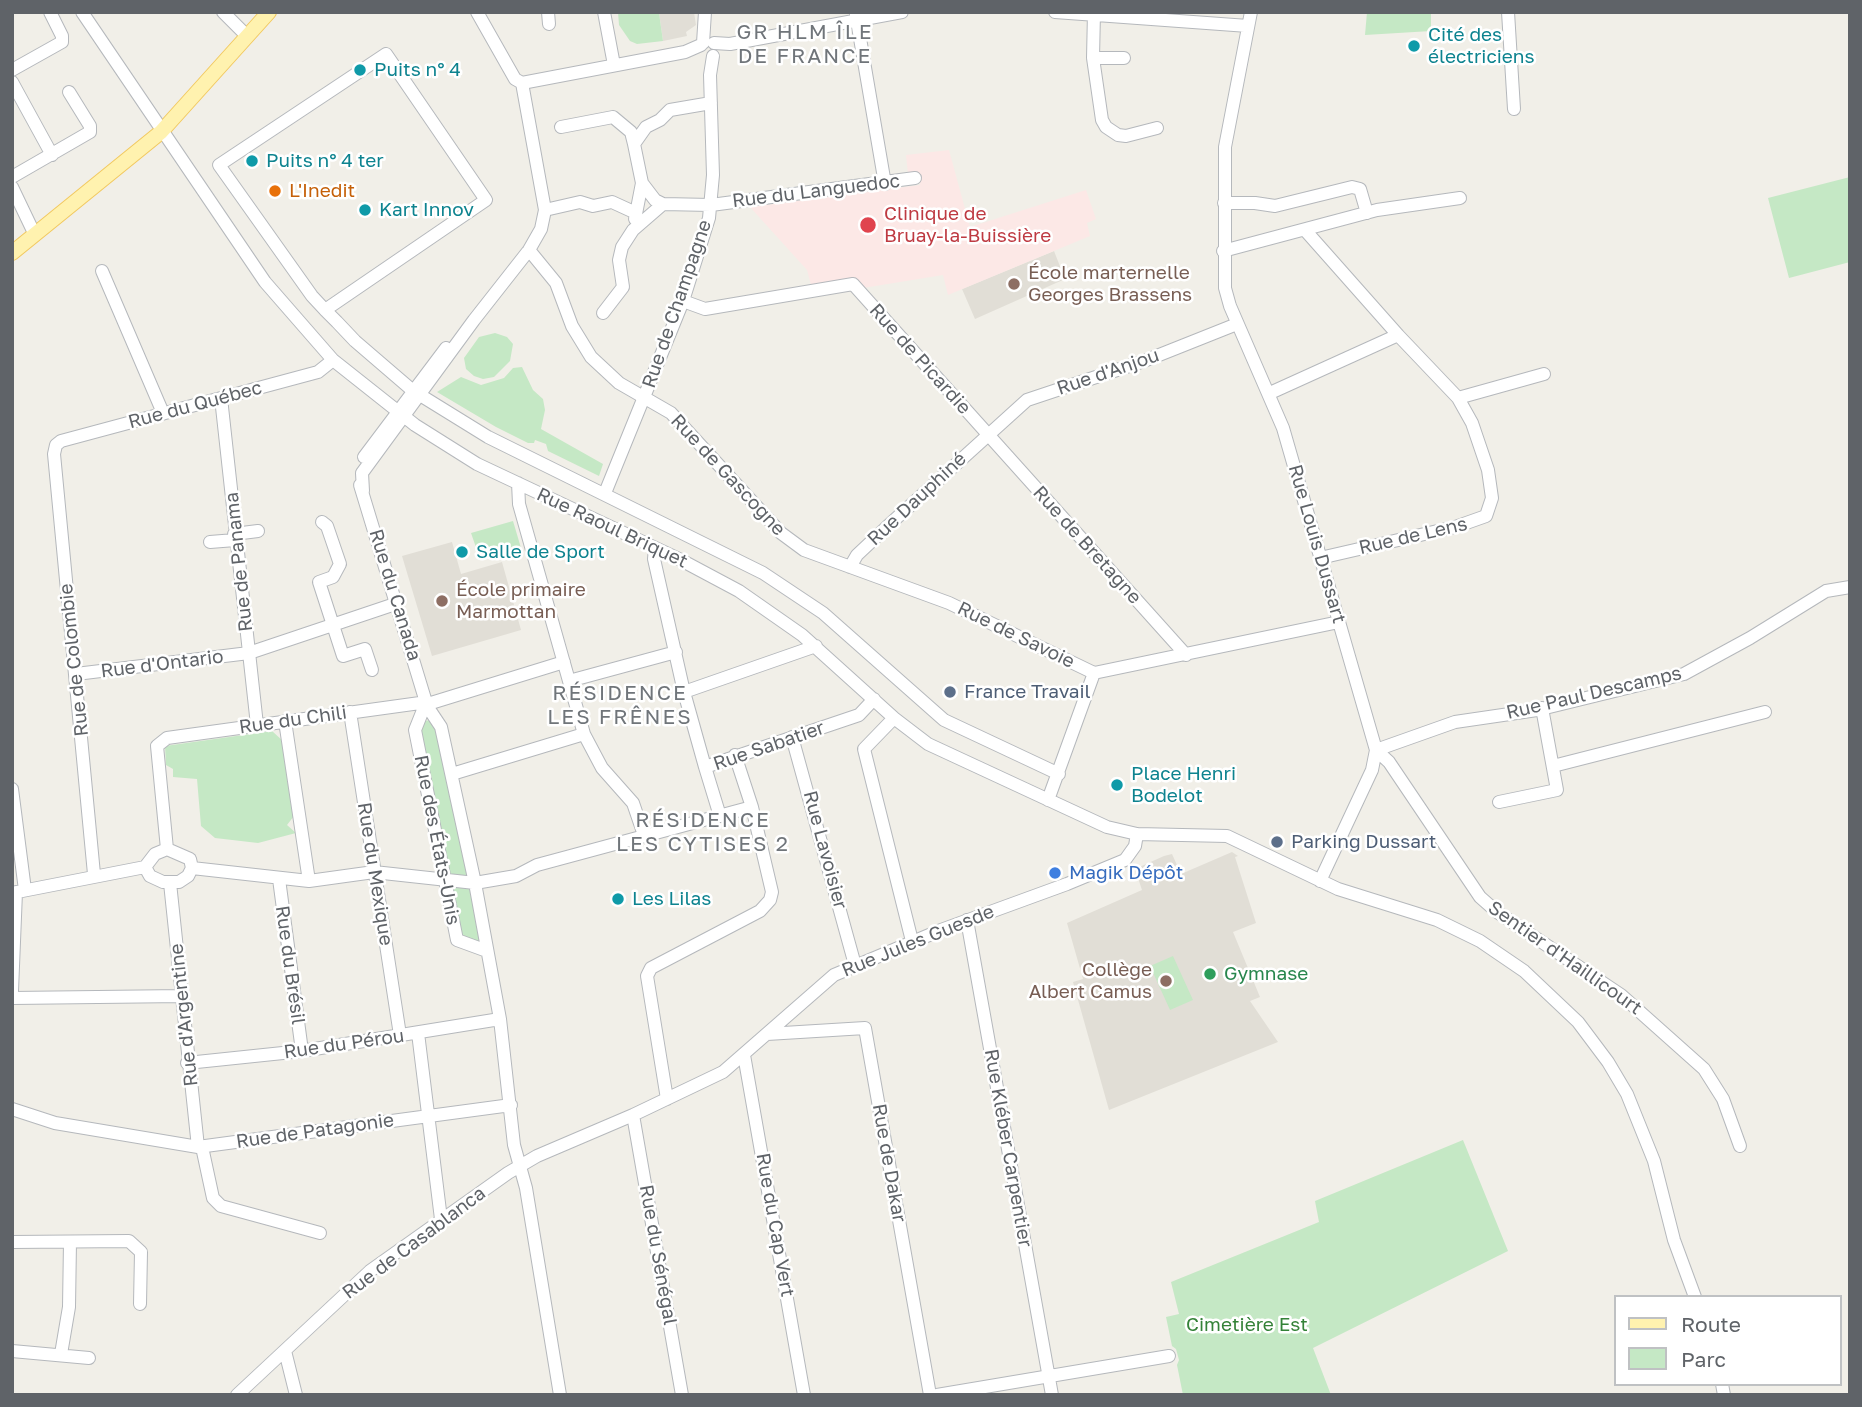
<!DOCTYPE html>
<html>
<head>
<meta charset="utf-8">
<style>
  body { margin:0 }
  #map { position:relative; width:1862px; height:1407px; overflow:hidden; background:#f1efe8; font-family:"Golos Text",sans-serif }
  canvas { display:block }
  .frame { position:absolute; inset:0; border:14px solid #5f6368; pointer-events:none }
  .legend { position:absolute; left:1614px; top:1295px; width:228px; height:91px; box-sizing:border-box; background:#fff; border:2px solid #bfc1c3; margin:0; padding:9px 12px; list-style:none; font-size:21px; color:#5f6368 }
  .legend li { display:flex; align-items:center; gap:14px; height:35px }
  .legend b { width:35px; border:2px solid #bfc1c3 }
</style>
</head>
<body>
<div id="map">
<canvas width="1862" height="1407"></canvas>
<div class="frame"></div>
<ul class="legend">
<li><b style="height:9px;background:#fff2af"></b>Route</li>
<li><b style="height:19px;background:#c5e8c5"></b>Parc</li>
</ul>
</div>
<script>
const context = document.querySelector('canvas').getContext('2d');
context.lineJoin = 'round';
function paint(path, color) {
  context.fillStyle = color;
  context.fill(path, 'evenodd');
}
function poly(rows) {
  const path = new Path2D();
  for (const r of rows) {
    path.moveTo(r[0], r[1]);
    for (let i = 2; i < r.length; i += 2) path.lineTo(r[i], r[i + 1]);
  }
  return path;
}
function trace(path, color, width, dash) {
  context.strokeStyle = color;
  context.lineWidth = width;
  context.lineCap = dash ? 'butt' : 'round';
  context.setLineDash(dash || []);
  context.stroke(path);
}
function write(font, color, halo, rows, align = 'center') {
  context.font = font + ' "Golos Text",sans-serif';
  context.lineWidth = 5;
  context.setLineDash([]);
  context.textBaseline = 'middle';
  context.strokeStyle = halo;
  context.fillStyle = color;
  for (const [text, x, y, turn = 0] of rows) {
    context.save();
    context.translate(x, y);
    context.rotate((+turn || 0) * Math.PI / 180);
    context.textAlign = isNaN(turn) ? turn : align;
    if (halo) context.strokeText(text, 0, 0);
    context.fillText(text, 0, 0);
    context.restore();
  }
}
paint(poly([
  [694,12,696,25,686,32,687,36,663,41,659,13],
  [1054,251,1065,279,975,319,962,289],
  [452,542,461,574,502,562,521,630,432,656,402,556],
  [1232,852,1238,856,1235,857,1256,923,1233,932,1260,997,1250,1001,1278,1042,1109,1110,1073,982,1083,979,1067,923,1142,890,1135,869,1164,856,1172,854,1181,874]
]), '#e1ded6');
paint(poly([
  [949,150,970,227,1086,190,1096,219,1087,223,1090,236,948,295,943,275,814,296,807,270,750,207,920,185,918,173,908,174,906,155]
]), '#fce8e6');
paint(poly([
  [618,12,661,12,659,13,663,41,637,44,630,41,619,25],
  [1367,12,1431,12,1431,31,1365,35],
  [1850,177,1850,262,1789,278,1768,198],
  [495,333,507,337,513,344,510,361,494,377,483,379,474,376,466,369,464,358,479,337],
  [522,367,533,390,543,399,545,410,541,429,603,464,599,476,548,451,546,444,535,440,534,443,528,443,496,427,437,392,461,377,481,385,504,378,513,368],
  [513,521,521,548,480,559,471,533],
  [434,720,468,877,452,876,447,872,420,724,421,721],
  [272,731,283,741,294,816,287,825,296,833,258,843,215,838,201,826,197,779,173,777,173,769,166,765,165,746],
  [453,884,475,887,480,944,464,941,459,933,451,888],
  [1173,956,1193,1000,1170,1010,1150,966],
  [1463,1140,1508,1251,1313,1348,1331,1395,1183,1395,1177,1365,1179,1360,1176,1349,1172,1346,1166,1317,1179,1314,1171,1282,1319,1222,1315,1201]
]), '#c5e8c5');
const minor = poly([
  [82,12,265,282,333,360,415,425,477,464,679,559,739,591,802,635,894,718,928,744,1107,827,1137,834,1227,836,1338,889,1437,920,1480,941,1524,971,1578,1022,1608,1062,1627,1094,1654,1161,1674,1240,1695,1297],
  [223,12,247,36],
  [477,12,515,79,522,83],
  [548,12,549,24],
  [604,12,614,65],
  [1055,12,1248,26],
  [1094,12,1093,58,1124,58],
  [1251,12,1225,147,1225,288,1230,306,1283,428,1376,750,1372,770,1320,881],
  [1508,12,1514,109],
  [856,15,885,184],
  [703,43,705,12],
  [714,43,730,44,902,12],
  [1093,58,1102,120,1106,127,1118,135,1126,136,1157,128],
  [12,70,62,42,62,36,50,12],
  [12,82,52,155],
  [522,83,685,52,701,45],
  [561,127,613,117,631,132,634,144,646,127,660,120,670,110,711,103],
  [634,144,642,183,635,219],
  [12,177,90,132,90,126,69,92],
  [642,183,655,200,663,204,711,205,915,178],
  [12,187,34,233],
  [1224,203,1255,203,1275,206,1352,187,1360,189,1367,213],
  [545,210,580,202,593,206,612,202,636,213],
  [1305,230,1398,335],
  [529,250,556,283,572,326,591,357,619,383,671,413,781,533,804,550,949,603,1094,673,1339,622],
  [1223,251,1377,210,1460,198],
  [102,271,163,413],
  [683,301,705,309,853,284,1186,655],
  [325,310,486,200,386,54,219,165,312,296,325,310,337,322,355,341,412,390],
  [603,313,623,287,619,260,622,247,633,230,663,204],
  [1270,393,1398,335,1458,398,1544,374],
  [420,395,488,437,763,573,823,613,944,720,1059,774],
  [221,398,257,725],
  [364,457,446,348],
  [518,483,519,504,584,734,602,768,633,803,644,835],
  [360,485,425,699],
  [363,491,362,473,474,320,529,250,541,229,545,210,522,83],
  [605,493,683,301,709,218,713,175,710,75,713,56],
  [322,522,327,526,340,564,333,577,319,582,343,656,365,649,372,670],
  [234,534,258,531],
  [210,542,235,540],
  [655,548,654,559,684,692,705,767],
  [1320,558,1455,527,1486,516,1492,498,1488,470,1472,423,1458,398],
  [850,567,857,555,891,523,1027,400,1144,361,1237,324],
  [76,674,249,653,398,603],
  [569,681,676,652],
  [684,692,816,646],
  [431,703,564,662],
  [429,709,441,727,475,883,500,1019,514,1145,526,1188,560,1395],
  [423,710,415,730,457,940,487,951],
  [350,712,400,1035],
  [894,718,864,749,912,941],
  [285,721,309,881],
  [792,737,855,965],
  [1376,750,1389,762,1480,897,1497,912,1621,995,1704,1069,1723,1099,1740,1146],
  [1376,750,1455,722,1537,710,1684,674,1750,638,1826,591,1850,587],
  [1553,766,1765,712],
  [452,774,584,734],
  [12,789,25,890],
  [1048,800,1094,673],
  [1499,802,1557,790,1542,708],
  [720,816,705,767,859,715,874,699],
  [167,849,155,854,145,867,150,876,163,882,179,882,188,876,192,868,190,859,167,849,157,746,167,738,420,703],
  [192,868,309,881,374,872,475,883,516,876,537,865,752,807],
  [94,874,54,454,56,445,61,441,318,372,333,360],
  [279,879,302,1051],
  [170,883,198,1147],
  [12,893,145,867],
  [967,920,1052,1395],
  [12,991,16,892],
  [12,998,183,996],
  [418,1033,441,1219],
  [767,1034,865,1028,930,1395],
  [744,1055,804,1395],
  [187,1063,302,1051,500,1019],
  [667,1099,647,976,651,968,760,911,770,900,772,892,752,807,735,755],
  [12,1109,55,1123,198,1147,511,1105],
  [633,1115,682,1395],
  [202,1147,213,1198,221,1206,320,1233],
  [12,1242,129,1241,141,1252,140,1304],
  [12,1351,89,1358],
  [285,1351,296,1395],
  [61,1354,69,1307,70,1242],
  [1722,1384,1724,1395],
  [237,1395,370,1271,508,1173,537,1156,633,1115,723,1072,834,975,941,930,1067,884,1125,860,1135,846,1137,834],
  [937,1395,1169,1356]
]);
const major = poly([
  [12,253,161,132,269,12]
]);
trace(minor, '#b5b8bc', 14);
trace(major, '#f2c960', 16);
trace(minor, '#fff', 12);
trace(major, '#fff2af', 14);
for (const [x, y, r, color] of [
  [1414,46,7,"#0f9aa8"],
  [360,70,7,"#0f9aa8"],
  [252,161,7,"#0f9aa8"],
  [275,191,7,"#e8710a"],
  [365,210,7,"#0f9aa8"],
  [868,225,9,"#e0444e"],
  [1014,284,7,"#8d6e63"],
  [462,552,7,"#0f9aa8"],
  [442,601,7,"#8d6e63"],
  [950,692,7,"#5c6f8a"],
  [1117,785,7,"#0f9aa8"],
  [1277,842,7,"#5c6f8a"],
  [1055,873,7,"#3f7fe0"],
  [618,899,7,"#0f9aa8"],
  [1210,974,7,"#2e9e5b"],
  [1166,981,7,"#8d6e63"]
]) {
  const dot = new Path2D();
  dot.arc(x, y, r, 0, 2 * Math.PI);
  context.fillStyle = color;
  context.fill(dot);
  trace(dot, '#fff', 2.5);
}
write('19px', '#0d838f', '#fff', [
  ["Cité des",1428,35],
  ["électriciens",1428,57],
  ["Puits n° 4",374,70],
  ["Puits n° 4 ter",266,161],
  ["Kart Innov",379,210],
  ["Salle de Sport",476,552],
  ["Place Henri",1131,774],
  ["Bodelot",1131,796],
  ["Les Lilas",632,899]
], 'left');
write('19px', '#c56008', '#fff', [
  ["L'Inedit",289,191]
], 'left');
write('19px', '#5f6368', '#fff', [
  ["Rue du Languedoc",816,191,-7],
  ["Rue de Champagne",677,304,-71],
  ["Rue de Picardie",920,359,48],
  ["Rue d'Anjou",1108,372,-19],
  ["Rue du Québec",195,405,-15],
  ["Rue de Gascogne",728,475,47],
  ["Rue Dauphiné",917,499,-43],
  ["Rue Raoul Briquet",612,528,25],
  ["Rue de Lens",1413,536,-13],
  ["Rue Louis Dussart",1317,544,74],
  ["Rue de Bretagne",1087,545,48],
  ["Rue de Panama",239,562,-96],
  ["Rue du Canada",395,595,73],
  ["Rue de Savoie",1016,635,26],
  ["Rue de Colombie",74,660,-96],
  ["Rue d'Ontario",162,664,-7],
  ["Rue Paul Descamps",1594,693,-13],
  ["Rue du Chili",293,720,-8],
  ["Rue Sabatier",769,746,-19],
  ["Rue des États-Unis",437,840,79],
  ["Rue Lavoisier",825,850,75],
  ["Rue du Mexique",375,874,81],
  ["Rue Jules Guesde",918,941,-22],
  ["Sentier d'Haillicourt",1565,958,35],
  ["Rue du Brésil",290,965,82],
  ["Rue d'Argentine",184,1015,-96],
  ["Rue du Pérou",344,1044,-8],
  ["Rue de Patagonie",315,1131,-8],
  ["Rue Kléber Carpentier",1008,1148,80],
  ["Rue de Dakar",889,1163,80],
  ["Rue du Cap Vert",775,1225,80],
  ["Rue de Casablanca",414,1243,-37],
  ["Rue du Sénégal",658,1255,80]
]);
write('19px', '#be3a42', '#fff', [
  ["Clinique de",884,214],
  ["Bruay-la-Buissière",884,236]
], 'left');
write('19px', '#785e54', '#fff', [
  ["École marternelle",1028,273],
  ["Georges Brassens",1028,295],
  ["École primaire",456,590],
  ["Marmottan",456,612],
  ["Collège",1152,970,"right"],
  ["Albert Camus",1152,992,"right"]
], 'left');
write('19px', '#4e5e75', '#fff', [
  ["France Travail",964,692],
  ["Parking Dussart",1291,842]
], 'left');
write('19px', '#366cbe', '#fff', [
  ["Magik Dépôt",1069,873]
], 'left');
write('19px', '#27864d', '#fff', [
  ["Gymnase",1224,974]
], 'left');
write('19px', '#348238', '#fff', [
  ["Cimetière Est",1247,1325]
]);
context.letterSpacing = '2px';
write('21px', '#70757a', '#fff', [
  ["GR HLM ÎLE",805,32],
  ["DE FRANCE",805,56],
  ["RÉSIDENCE",620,693],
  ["LES FRÊNES",620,717],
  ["RÉSIDENCE",703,820],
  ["LES CYTISES 2",703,844]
]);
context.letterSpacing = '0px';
</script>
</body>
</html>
